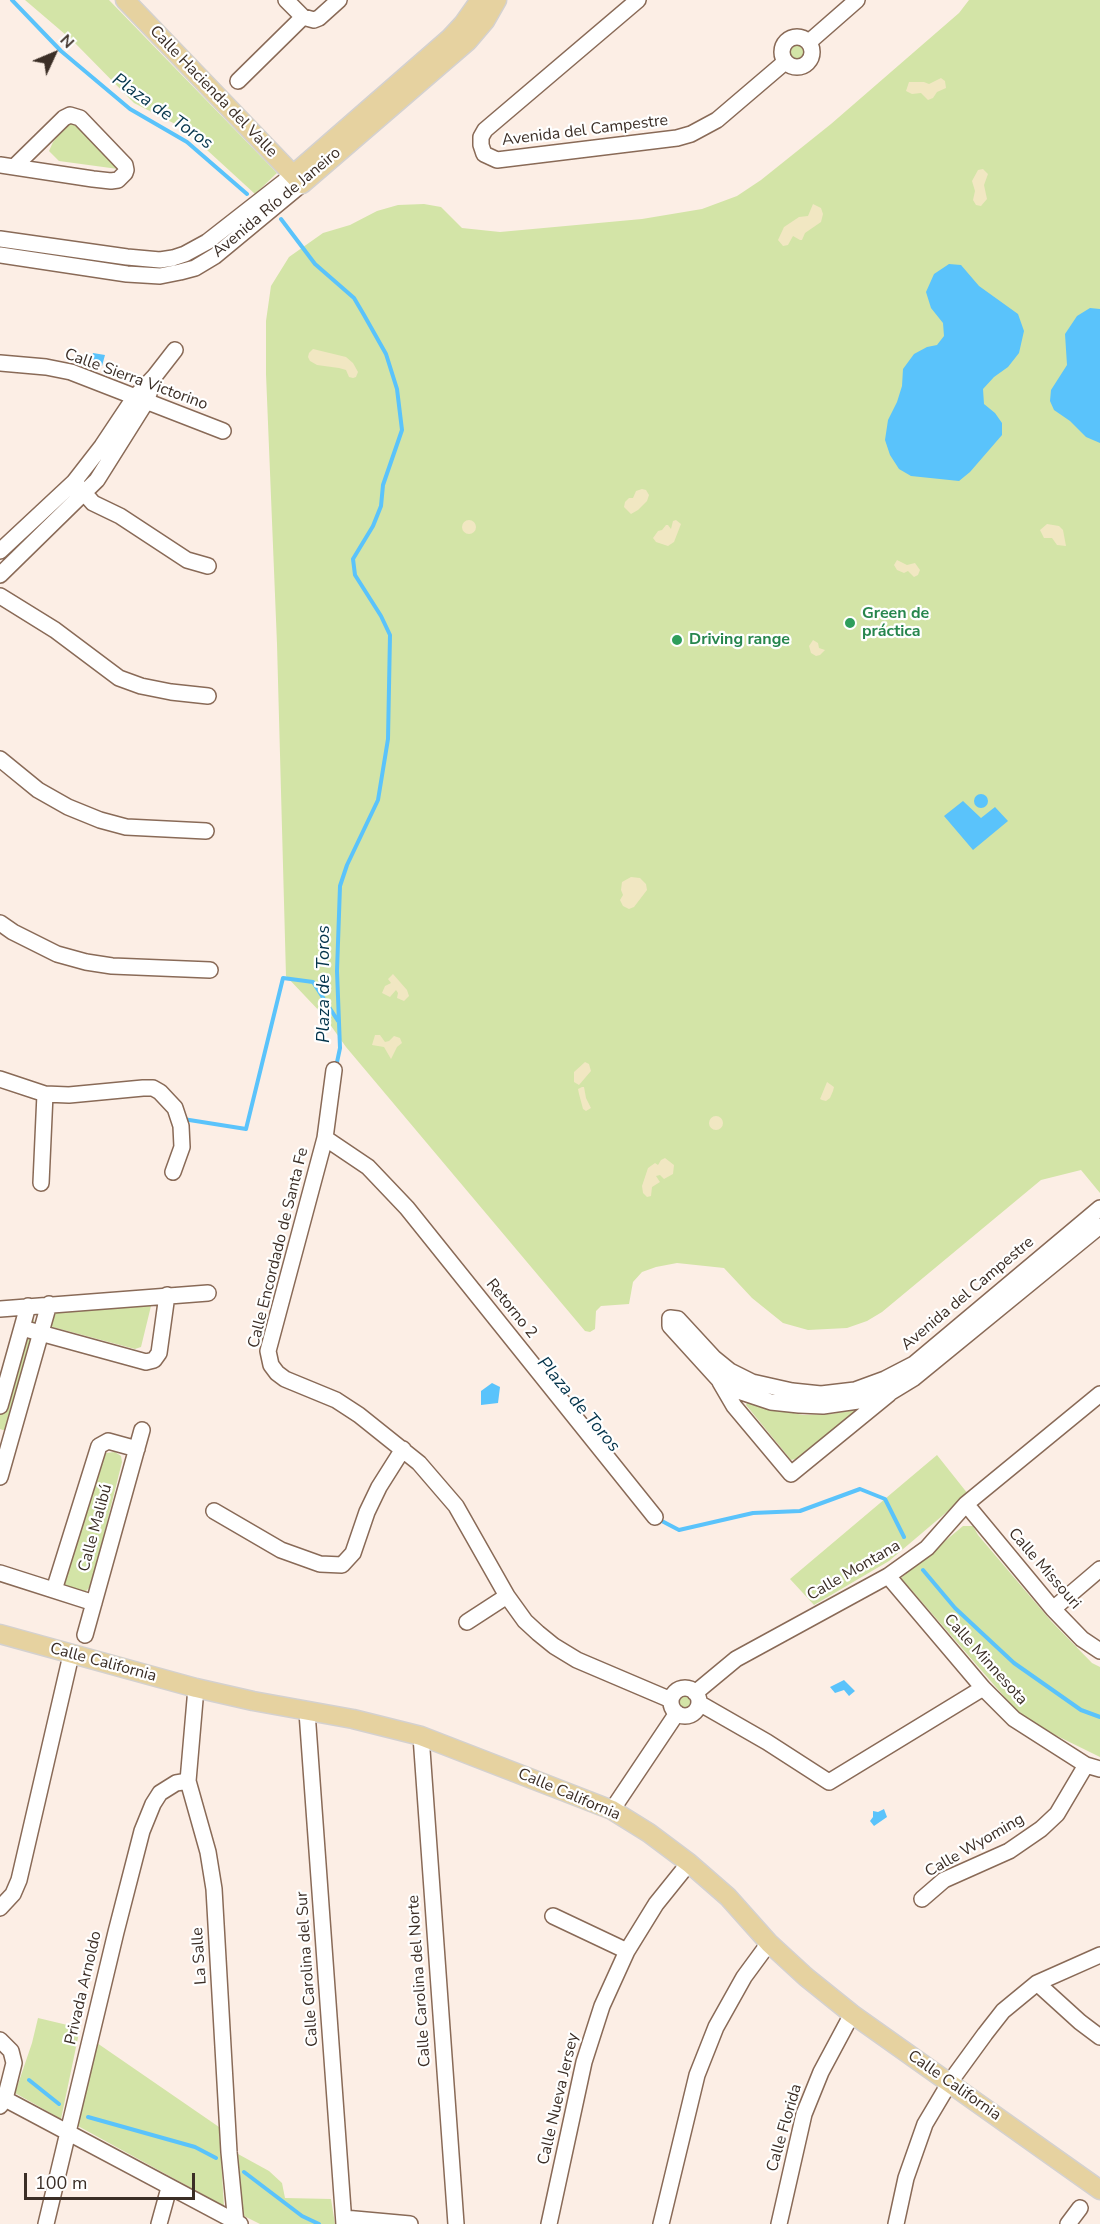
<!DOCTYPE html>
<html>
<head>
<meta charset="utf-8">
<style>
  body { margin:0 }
  #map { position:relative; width:1100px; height:2224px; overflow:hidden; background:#fceee5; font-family:"Nunito Sans",sans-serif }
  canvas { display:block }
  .north { position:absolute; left:24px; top:24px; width:60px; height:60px; -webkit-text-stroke:4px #fff; paint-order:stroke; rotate:46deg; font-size:16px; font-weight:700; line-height:24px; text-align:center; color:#3b2e26 }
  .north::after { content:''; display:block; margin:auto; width:21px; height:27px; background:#3b2e26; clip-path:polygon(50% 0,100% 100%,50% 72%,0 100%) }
  .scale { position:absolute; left:24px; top:2173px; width:171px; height:27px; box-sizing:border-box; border:3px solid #3b2e26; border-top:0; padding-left:8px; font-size:18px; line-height:21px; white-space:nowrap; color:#3b2e26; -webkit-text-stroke:4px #fff; paint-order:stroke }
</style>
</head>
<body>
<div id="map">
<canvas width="1100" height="2224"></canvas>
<div class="north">N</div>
<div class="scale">100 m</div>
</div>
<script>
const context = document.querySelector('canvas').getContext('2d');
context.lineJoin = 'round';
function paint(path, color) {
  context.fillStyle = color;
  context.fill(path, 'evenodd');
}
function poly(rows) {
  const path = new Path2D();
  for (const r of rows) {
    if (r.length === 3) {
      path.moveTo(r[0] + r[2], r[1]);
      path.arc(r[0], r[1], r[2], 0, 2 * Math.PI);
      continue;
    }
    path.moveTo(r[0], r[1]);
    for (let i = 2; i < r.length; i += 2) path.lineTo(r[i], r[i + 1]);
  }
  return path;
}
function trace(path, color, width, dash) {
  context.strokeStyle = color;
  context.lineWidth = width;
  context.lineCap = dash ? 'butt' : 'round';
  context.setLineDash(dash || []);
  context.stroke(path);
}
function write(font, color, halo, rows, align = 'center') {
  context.font = font + ' "Nunito Sans",sans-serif';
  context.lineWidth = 4.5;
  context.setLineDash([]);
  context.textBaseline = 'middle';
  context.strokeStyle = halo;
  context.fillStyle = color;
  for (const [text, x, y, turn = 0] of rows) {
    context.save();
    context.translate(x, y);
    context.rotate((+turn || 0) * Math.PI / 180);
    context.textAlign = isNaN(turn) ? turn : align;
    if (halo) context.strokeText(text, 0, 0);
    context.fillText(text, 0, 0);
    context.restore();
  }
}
paint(poly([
  [25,0,109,0,277,173,255,194,183,128,134,103,73,41],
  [969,0,1100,0,1100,1193,1081,1170,1041,1180,882,1312,867,1321,847,1328,808,1330,783,1323,752,1298,724,1268,677,1263,656,1267,642,1272,633,1282,629,1304,601,1306,596,1311,595,1329,590,1332,585,1331,346,1047,324,1016,286,976,277,644,266,374,266,321,271,286,289,257,323,233,350,225,377,211,398,205,424,204,441,207,462,228,500,232,642,219,702,209,737,196,761,180,831,124,959,13],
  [797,53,9],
  [86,121,119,150,118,169,59,161,49,151,53,142,70,122],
  [147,1303,151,1306,141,1347,135,1349,45,1325,51,1311],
  [29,1316,34,1320,34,1330,6,1431,0,1429,0,1407],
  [747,1403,803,1415,831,1414,856,1410,858,1412,806,1457,791,1460,746,1405],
  [115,1452,121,1456,122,1462,91,1586,84,1593,64,1586,62,1580,102,1458,106,1453],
  [937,1455,968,1494,889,1561,814,1605,790,1579],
  [963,1526,973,1526,978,1535,1051,1621,1092,1663,1100,1667,1100,1757,1045,1730,1015,1709,901,1578],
  [686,1703,9],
  [38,2018,80,2028,61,2119,15,2093,32,2043],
  [97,2043,219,2127,224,2206,78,2126],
  [238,2154,269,2171,282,2183,285,2198,331,2199,335,2224,260,2224,242,2215]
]), '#d3e4a7');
paint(poly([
  [941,78,945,81,946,88,937,92,933,98,928,100,921,93,912,94,906,91,909,82,924,82,929,84],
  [983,169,988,174,984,185,987,199,981,206,976,205,973,200,975,191,972,181,978,170],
  [813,204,821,208,823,214,821,222,805,233,802,240,800,240,793,236,788,245,783,246,778,240,784,227,799,217,808,216],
  [313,349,346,357,353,363,358,372,356,377,353,378,349,377,346,370,339,368,317,365,310,361,308,357,309,353],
  [642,489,646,490,649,495,647,501,638,510,631,514,624,507,625,502,629,498,633,498,636,491],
  [676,520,681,524,674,542,668,546,656,542,653,538,658,531,662,530,666,525,668,525,671,529,673,521],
  [469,527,7],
  [1047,524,1059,526,1063,530,1066,546,1057,545,1052,538,1044,538,1040,530],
  [897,560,907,565,915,563,920,570,918,575,914,577,908,571,904,573,897,570,894,565],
  [813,640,818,643,819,648,825,650,820,655,816,656,811,653,809,646],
  [631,877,640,878,646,884,647,890,634,907,629,909,623,906,620,900,623,895,621,890,622,882],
  [393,974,407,990,409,996,404,1001,397,998,398,993,396,990,390,997,382,993,385,986,391,983,388,979],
  [375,1035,380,1035,385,1042,389,1041,394,1036,400,1038,402,1043,397,1047,391,1059,384,1047,372,1045],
  [585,1062,589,1064,591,1071,579,1085,574,1082,574,1072],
  [827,1082,834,1087,833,1091,830,1098,826,1101,822,1100,820,1099],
  [582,1087,584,1087,586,1098,591,1108,586,1111,583,1109,579,1094,578,1089],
  [716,1123,7],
  [665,1158,674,1165,673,1174,664,1179,660,1175,656,1176,660,1182,652,1187,651,1196,647,1197,643,1193,642,1186,648,1168,655,1163,658,1165,661,1160]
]), '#f1e7c2');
paint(poly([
  [949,264,961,265,979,286,1018,314,1024,331,1019,353,1008,367,994,377,983,389,984,404,995,413,1002,423,1002,435,970,472,959,481,911,476,899,469,890,455,885,440,888,420,897,402,902,386,903,369,914,354,927,347,937,345,944,336,943,323,931,308,926,292,934,274],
  [1090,308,1100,309,1100,443,1086,437,1070,421,1054,410,1050,401,1051,390,1067,365,1065,334,1077,316],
  [93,353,105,355,102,366,90,363],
  [981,801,7],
  [963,801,981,818,995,807,1008,821,973,850,944,816],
  [492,1383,500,1387,498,1403,481,1405,481,1391],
  [844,1680,855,1691,849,1696,844,1690,835,1693,830,1687],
  [884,1809,887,1817,874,1826,870,1821,873,1817,873,1811,878,1812]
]), '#5ac3fb');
trace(poly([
  [12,0,61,51,130,109,187,142,247,194],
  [281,219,315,264,354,298,364,315,386,354,397,389,402,430,383,485,381,506,373,526,353,559,355,575,381,616,390,635,388,739,378,800,347,865,340,886,337,971,340,1048,336,1067],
  [183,1119,246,1129,283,978,313,982,338,1021],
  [658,1519,679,1530,753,1513,800,1511,860,1489,885,1499,904,1537],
  [923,1570,955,1608,1014,1663,1081,1710,1100,1717],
  [29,2080,59,2104],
  [88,2117,195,2147,216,2158],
  [244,2172,302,2216,319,2224]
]), '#5ac3fb', 4);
const minor = poly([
  [286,0,303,17,314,20,319,18,339,0],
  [638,0,485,130,481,137,481,145,484,154,497,160,677,138,691,134,717,120,785,62],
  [797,52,15],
  [809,42,857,0],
  [238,81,303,17],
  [0,165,93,179,111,181,118,180,125,173,126,170,125,165,80,118,70,115,64,118,14,167],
  [0,239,127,257,160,260,173,258,185,254,207,242,294,174],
  [0,255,127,274,160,276,180,272,195,268,215,256,302,184],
  [0,363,46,367,71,372,223,431],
  [79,487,93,503,120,516,187,560,208,566],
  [0,551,74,482,102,446,134,398,154,377,175,350],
  [0,575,97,480,146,402,154,379],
  [0,596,55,630,119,678,141,686,171,692,208,696],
  [0,759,38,790,68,807,100,820,126,827,206,831],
  [0,923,13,932,57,954,86,962,112,966,210,970],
  [334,1070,325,1138,268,1351,271,1365,277,1373,285,1379,336,1400,359,1415,419,1463,456,1506,507,1596,525,1621,538,1633,554,1646,577,1660,671,1700],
  [0,1079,45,1094,69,1095,143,1088,153,1088,160,1092,175,1108,181,1126,182,1147,173,1172],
  [325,1138,368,1167,407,1208,655,1517],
  [41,1183,45,1094],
  [1100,1208,914,1364,885,1379,855,1390,821,1394,792,1391,752,1382,730,1371,714,1358,678,1319,670,1318,670,1326,720,1381,735,1390,771,1402,799,1405,823,1406,858,1401,891,1392,914,1378,1100,1226],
  [0,1309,208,1293],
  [22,1328,146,1362,154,1360,159,1353,167,1295],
  [720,1382,734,1406,791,1474,889,1394],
  [0,1406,28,1306],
  [0,1477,49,1304],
  [966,1504,1053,1609,1082,1639,1100,1651],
  [214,1511,281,1550,320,1564,342,1565,353,1553,367,1512,379,1487,403,1449],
  [0,1573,94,1603],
  [888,1576,983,1688,1014,1719,1086,1765,1100,1769],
  [54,1590,99,1446,108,1441,137,1449],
  [1053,1609,1100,1569],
  [467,1622,507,1596],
  [85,1635,142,1430],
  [196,1688,188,1781,208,1852,214,1889,229,2152,236,2224],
  [685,1702,14],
  [695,1693,736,1659,888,1576,927,1548,966,1504,1100,1394],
  [699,1703,767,1742,829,1782,983,1688],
  [307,1712,344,2224],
  [421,1736,456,2224],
  [612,1810,677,1713],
  [922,1899,944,1880,1009,1851,1041,1829,1057,1814,1086,1765],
  [0,1908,13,1894,19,1880,71,1655],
  [553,1916,627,1951],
  [1037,1983,1080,2022,1100,2037],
  [0,2040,11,2051,14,2063,5,2099,0,2106],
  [5,2099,240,2224],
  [344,2218,410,2224],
  [46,2224,116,1932,142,1831,153,1804,160,1793,176,1783,188,1781],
  [159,2224,169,2188],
  [549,2224,584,2062,602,2006,627,1951,656,1904,689,1863],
  [661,2224,697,2075,716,2027,744,1977,769,1943],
  [779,2224,804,2114,821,2072,852,2014],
  [896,2224,906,2178,925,2124,950,2082,985,2034,1003,2011,1037,1983,1100,1955],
  [1068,2224,1080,2208]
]);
const major = poly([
  [125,0,302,184,468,41,485,21,497,0],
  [294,174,450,38,463,24,480,0],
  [0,1634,196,1688,253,1701,353,1719,421,1736,612,1810,649,1833,689,1863,728,1897,769,1943,806,1977,852,2014,1100,2190]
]);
trace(minor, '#896a57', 18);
trace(major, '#d4d1cf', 21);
trace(minor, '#fff', 15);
trace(major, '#e6d2a0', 18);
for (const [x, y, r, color] of [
  [850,623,6,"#2e9e5b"],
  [677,640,6,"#2e9e5b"]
]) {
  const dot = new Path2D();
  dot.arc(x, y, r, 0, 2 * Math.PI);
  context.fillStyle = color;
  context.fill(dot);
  trace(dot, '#fff', 2);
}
write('16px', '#3b2e26', '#fff', [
  ["Calle Hacienda del Valle",213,92,46],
  ["Avenida del Campestre",585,131,-7],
  ["Avenida Río de Janeiro",277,203,-40],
  ["Calle Sierra Victorino",136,380,20],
  ["Calle Encordado de Santa Fe",279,1248,-76],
  ["Avenida del Campestre",968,1294,-40],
  ["Retorno 2",511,1309,51],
  ["Calle Malibú",96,1528,-75],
  ["Calle Missouri",1044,1569,49],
  ["Calle Montana",854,1571,-30],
  ["Calle Minnesota",985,1660,48],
  ["Calle California",103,1663,15],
  ["Calle California",569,1795,23],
  ["Calle Wyoming",975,1846,-30],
  ["La Salle",200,1956,-94],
  ["Calle Carolina del Sur",308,1969,-94],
  ["Calle Carolina del Norte",420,1981,-94],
  ["Privada Arnoldo",84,1988,-77],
  ["Calle California",954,2086,35],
  ["Calle Nueva Jersey",559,2099,-77],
  ["Calle Florida",785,2128,-74]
]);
write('bold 16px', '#27864d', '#fff', [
  ["Green de",862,614],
  ["práctica",862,632],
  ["Driving range",689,640]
], 'left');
write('italic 18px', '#05354c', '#fff', [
  ["Plaza de Toros",162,112,35],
  ["Plaza de Toros",325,984,-90],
  ["Plaza de Toros",578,1405,50]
]);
</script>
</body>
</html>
